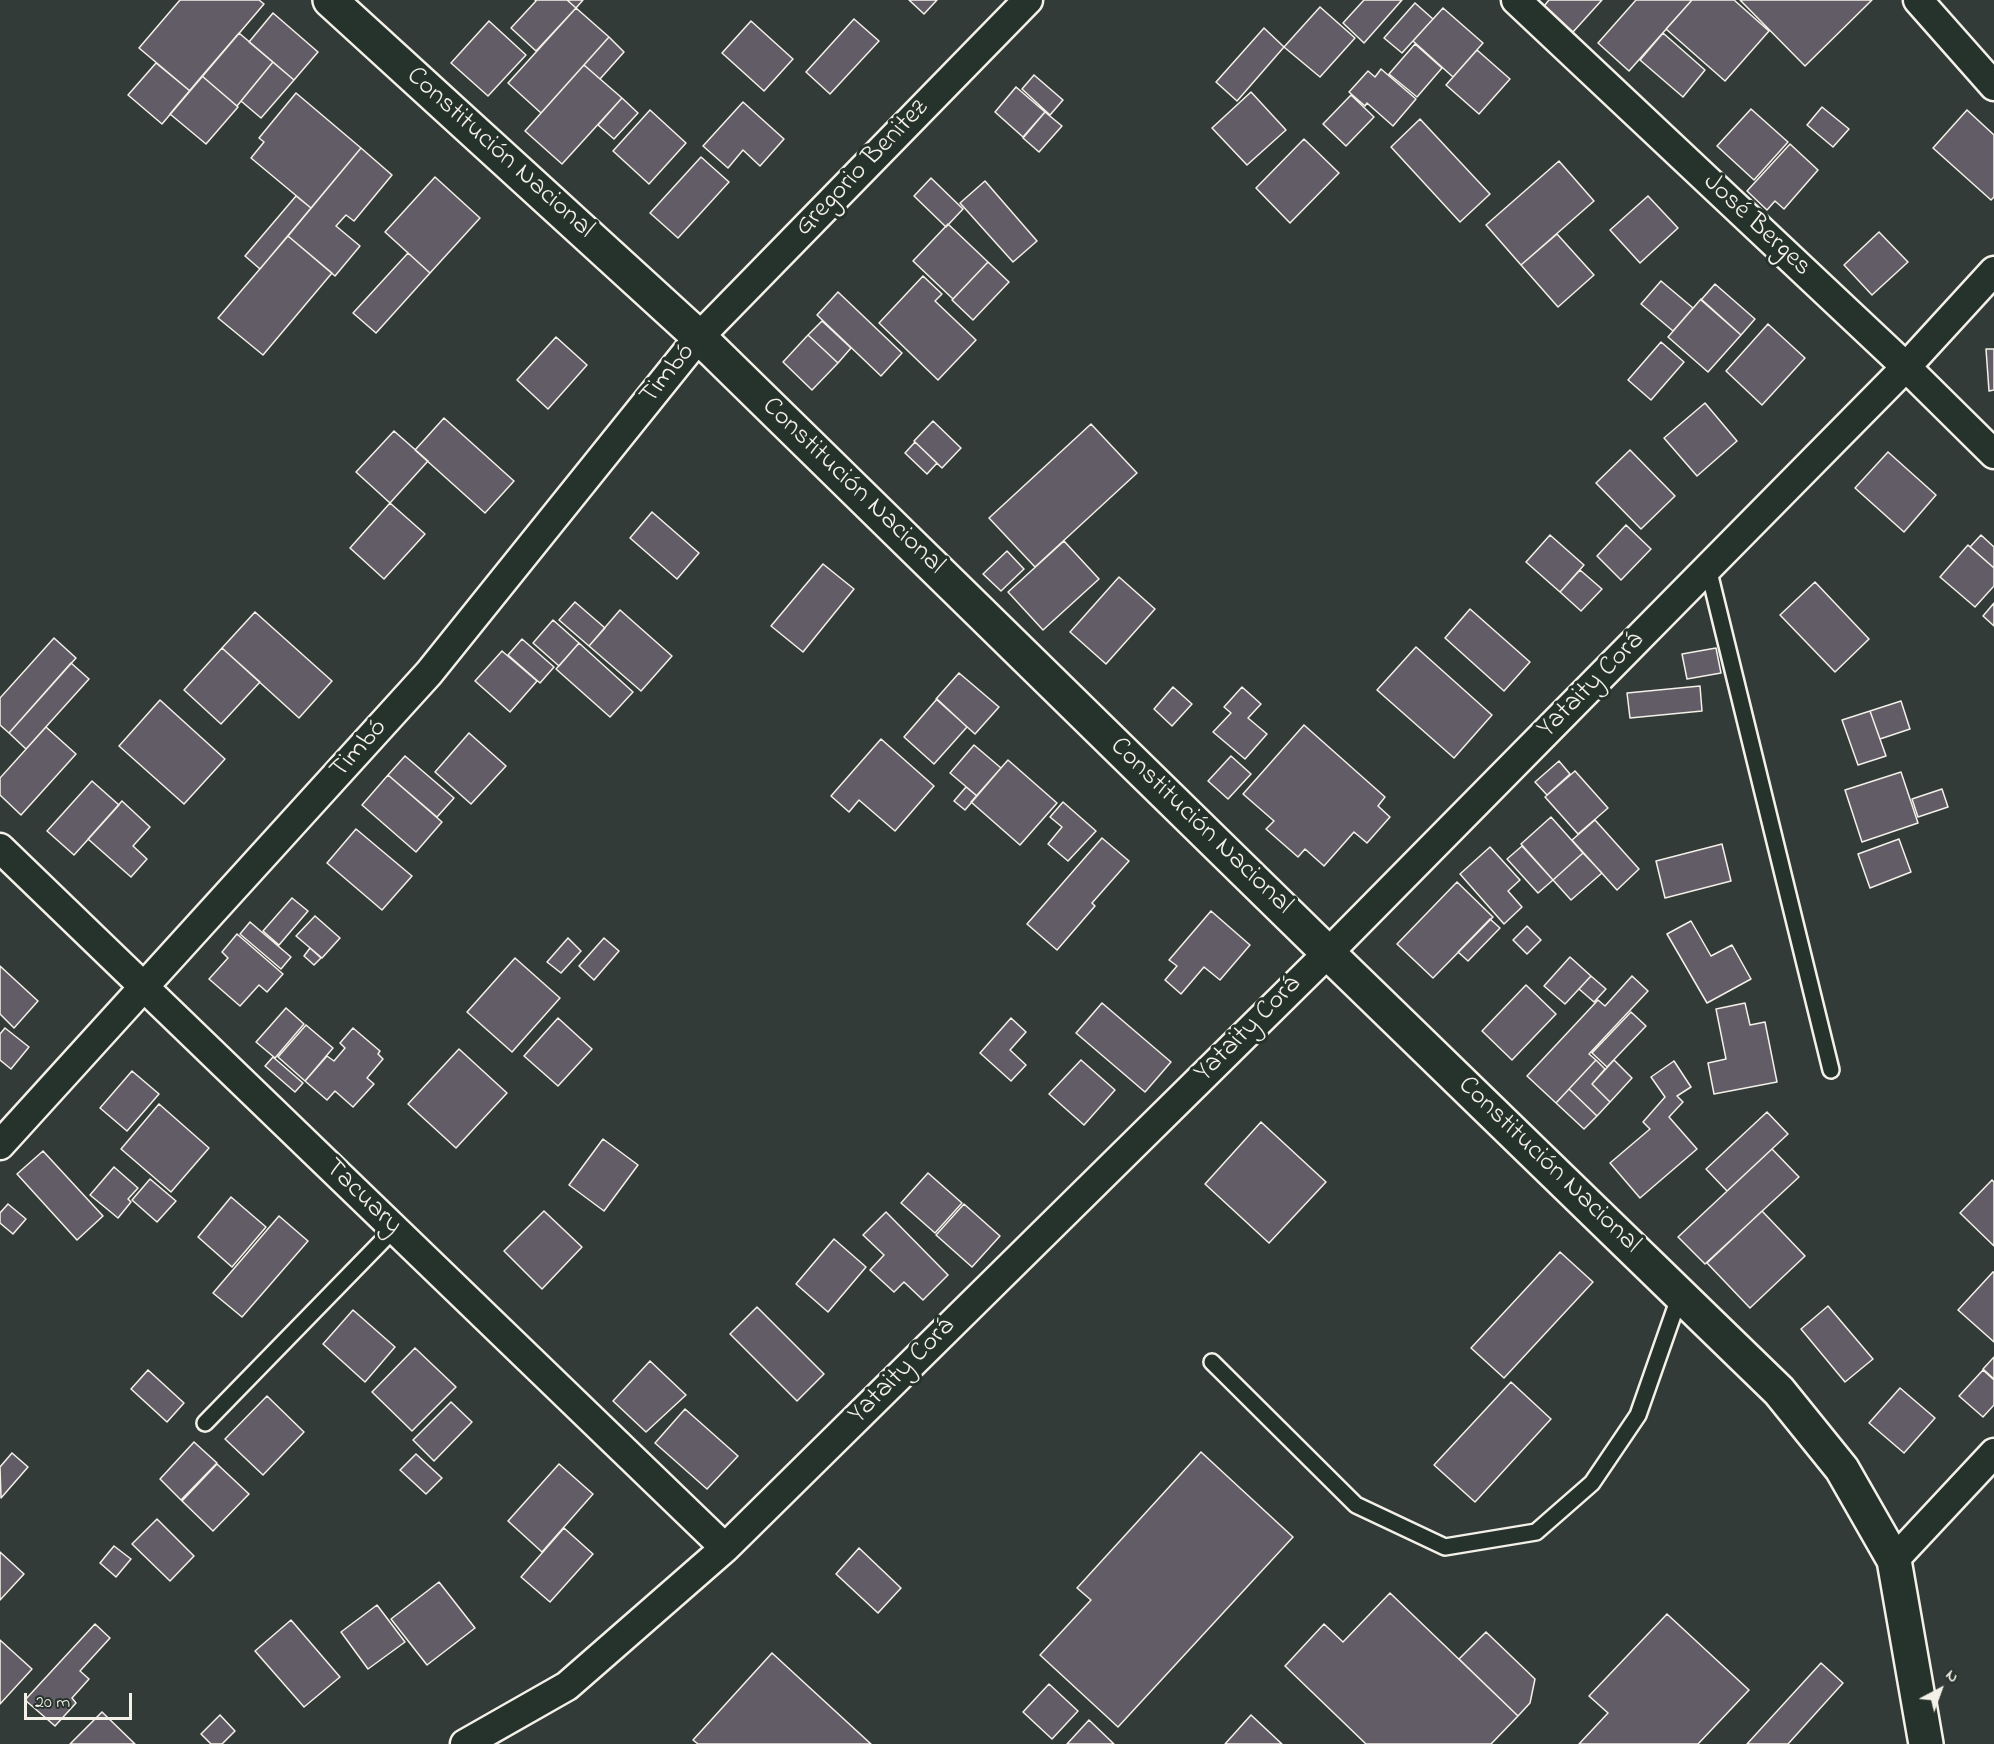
<!DOCTYPE html>
<html>
<head>
<meta charset="utf-8">
<style>
  body { margin:0 }
  #map { position:relative; width:1994px; height:1744px; overflow:hidden; background:#323b38; font-family:"Indie Flower",sans-serif }
  canvas { display:block }
  .north { position:absolute; left:1910px; top:1660px; width:60px; height:60px; -webkit-text-stroke:4px #26332d; paint-order:stroke; rotate:41deg; font-size:16px; font-weight:700; line-height:24px; text-align:center; color:#f4f1e8 }
  .north::after { content:''; display:block; margin:auto; width:21px; height:27px; background:#f4f1e8; clip-path:polygon(50% 0,100% 100%,50% 72%,0 100%) }
  .scale { position:absolute; left:24px; top:1693px; width:108px; height:27px; box-sizing:border-box; border:3px solid #f4f1e8; border-top:0; padding-left:8px; font-size:18px; line-height:21px; white-space:nowrap; color:#f4f1e8; -webkit-text-stroke:4px #26332d; paint-order:stroke }
</style>
</head>
<body>
<div id="map">
<canvas width="1994" height="1744"></canvas>
<div class="north">N</div>
<div class="scale">20 m</div>
</div>
<script>
const context = document.querySelector('canvas').getContext('2d');
context.lineJoin = 'round';
function paint(path, color) {
  context.fillStyle = color;
  context.fill(path, 'evenodd');
}
function poly(rows) {
  const path = new Path2D();
  for (const r of rows) {
    path.moveTo(r[0], r[1]);
    for (let i = 2; i < r.length; i += 2) path.lineTo(r[i], r[i + 1]);
  }
  return path;
}
function trace(path, color, width, dash) {
  context.strokeStyle = color;
  context.lineWidth = width;
  context.lineCap = dash ? 'butt' : 'round';
  context.setLineDash(dash || []);
  context.stroke(path);
}
function write(font, color, halo, rows, align = 'center') {
  context.font = font + ' "Indie Flower",sans-serif';
  context.lineWidth = 6;
  context.setLineDash([]);
  context.textBaseline = 'middle';
  context.strokeStyle = halo;
  context.fillStyle = color;
  for (const [text, x, y, turn = 0] of rows) {
    context.save();
    context.translate(x, y);
    context.rotate((+turn || 0) * Math.PI / 180);
    context.textAlign = isNaN(turn) ? turn : align;
    if (halo) context.strokeText(text, 0, 0);
    context.fillText(text, 0, 0);
    context.restore();
  }
}
const building = poly([
  [180,0,259,0,264,4,190,91,139,48,180,0],
  [535,0,567,0,576,8,536,51,511,28,536,1,535,0],
  [567,0,583,0,576,8,567,0],
  [909,0,937,0,924,14,909,0],
  [1364,0,1402,0,1364,43,1343,23,1364,0],
  [1549,0,1602,0,1573,32,1544,6,1549,0],
  [1636,0,1692,0,1629,71,1598,43,1636,0],
  [1692,0,1734,0,1769,31,1725,81,1666,29,1692,0],
  [1740,0,1872,0,1805,66,1740,0],
  [1415,3,1433,19,1402,53,1384,38,1415,3],
  [1320,7,1355,38,1320,77,1284,47,1320,7],
  [576,8,609,37,541,113,508,83,576,8],
  [1443,8,1483,43,1453,77,1413,41,1443,8],
  [273,13,318,52,294,80,249,42,273,13],
  [854,19,879,41,830,94,806,72,854,19],
  [489,21,526,55,488,96,451,63,489,21],
  [751,21,793,59,764,91,722,53,751,21],
  [1264,28,1284,47,1237,101,1216,82,1264,28],
  [239,33,273,62,237,106,202,76,239,33],
  [1663,33,1705,70,1683,97,1640,60,1663,33],
  [609,37,624,52,600,79,584,65,609,37],
  [1415,44,1442,68,1417,97,1389,74,1415,44],
  [1477,50,1510,79,1479,114,1446,85,1477,50],
  [273,62,294,80,261,118,241,101,273,62],
  [156,63,190,91,162,124,128,95,156,63],
  [584,65,622,98,562,164,525,131,584,65],
  [1381,69,1416,99,1393,126,1367,103,1365,106,1349,92,1368,71,1375,77,1381,69],
  [1034,75,1063,100,1050,115,1022,89,1034,75],
  [202,76,238,107,206,144,170,114,202,76],
  [1016,87,1045,112,1023,137,995,112,1016,87],
  [1251,92,1286,130,1247,165,1212,128,1251,92],
  [296,93,361,148,311,208,251,158,264,142,259,138,296,93],
  [1351,95,1374,117,1346,146,1323,124,1351,95],
  [622,98,638,113,614,139,598,125,622,98],
  [743,102,784,139,760,166,743,150,728,168,703,146,743,102],
  [1822,107,1849,129,1833,147,1807,125,1822,107],
  [1751,109,1788,142,1754,180,1717,146,1751,109],
  [650,110,686,143,649,184,613,151,650,110],
  [1967,110,1994,135,1994,197,1991,200,1933,148,1967,110],
  [1045,112,1062,126,1039,152,1023,138,1045,112],
  [1420,119,1490,194,1460,222,1391,147,1420,119],
  [1304,139,1339,173,1290,223,1256,188,1304,139],
  [1790,144,1818,170,1784,209,1775,201,1767,210,1747,191,1790,144],
  [361,148,392,175,354,221,346,215,336,226,360,246,335,276,288,236,361,148],
  [701,157,729,182,678,238,650,213,701,157],
  [1559,161,1594,201,1521,265,1486,225,1559,161],
  [435,177,480,218,430,273,385,232,435,177],
  [931,178,963,209,946,227,914,196,931,178],
  [985,181,1037,241,1013,262,960,203,985,181],
  [296,196,311,208,260,269,245,256,296,196],
  [1648,196,1678,228,1640,263,1610,230,1648,196],
  [948,224,988,262,953,299,913,261,948,224],
  [1879,232,1908,262,1872,295,1844,265,1879,232],
  [1557,234,1594,275,1558,307,1521,265,1557,234],
  [288,236,332,273,263,355,218,318,288,236],
  [408,253,430,273,376,333,353,313,408,253],
  [988,262,1009,282,973,320,952,300,988,262],
  [923,276,942,294,935,301,976,340,938,380,879,323,923,276],
  [1661,281,1693,308,1673,331,1641,304,1661,281],
  [1715,284,1755,319,1741,335,1701,300,1715,284],
  [838,292,902,353,881,376,817,315,838,292],
  [1701,299,1741,335,1708,372,1668,337,1701,299],
  [822,321,851,348,838,363,808,335,822,321],
  [1768,324,1805,358,1762,405,1726,371,1768,324],
  [808,335,838,363,812,390,783,362,808,335],
  [556,337,587,365,548,409,517,380,556,337],
  [1661,342,1684,362,1651,400,1628,380,1661,342],
  [1986,349,1994,349,1994,390,1989,391,1986,349],
  [1705,403,1737,441,1697,476,1664,438,1705,403],
  [444,418,514,481,485,513,415,450,444,418],
  [933,421,961,448,942,468,914,441,933,421],
  [1091,424,1137,473,1035,567,989,518,1091,424],
  [394,431,428,461,390,503,356,472,394,431],
  [915,442,937,463,927,474,905,453,915,442],
  [1630,450,1675,496,1641,529,1596,483,1630,450],
  [1888,452,1936,495,1904,532,1855,488,1888,452],
  [390,503,425,534,384,579,350,548,390,503],
  [652,512,699,553,677,579,630,538,652,512],
  [1626,525,1651,549,1621,580,1597,556,1626,525],
  [1550,535,1584,565,1560,592,1526,562,1550,535],
  [1981,535,1994,547,1994,568,1970,547,1981,535],
  [1064,541,1099,579,1043,630,1008,592,1064,541],
  [1968,545,1994,568,1994,586,1975,607,1940,577,1968,545],
  [1007,551,1024,569,1001,591,983,574,1007,551],
  [823,564,854,589,803,652,771,626,823,564],
  [1580,570,1602,589,1581,611,1560,592,1580,570],
  [1119,577,1155,609,1106,664,1070,632,1119,577],
  [1815,582,1869,639,1835,672,1780,615,1815,582],
  [575,602,605,628,589,646,559,620,575,602],
  [1994,603,1994,626,1983,616,1994,603],
  [1470,609,1530,662,1504,691,1445,638,1470,609],
  [620,610,672,656,641,691,589,646,620,610],
  [255,612,332,681,299,718,222,648,255,612],
  [553,620,579,643,559,666,533,643,553,620],
  [54,638,76,658,9,733,0,725,0,698,54,638],
  [522,639,554,667,540,683,508,655,522,639],
  [579,643,633,692,610,717,556,669,579,643],
  [1416,647,1492,715,1454,758,1377,690,1416,647],
  [222,648,260,682,221,724,184,690,222,648],
  [1716,648,1721,673,1687,679,1682,654,1716,648],
  [502,651,537,681,510,712,475,681,502,651],
  [71,663,89,679,26,749,9,733,71,663],
  [959,673,999,707,975,734,936,699,959,673],
  [1700,686,1702,711,1630,718,1627,693,1700,686],
  [1173,687,1192,704,1172,726,1154,709,1173,687],
  [1242,687,1261,704,1248,718,1267,734,1245,759,1213,732,1231,713,1224,707,1242,687],
  [937,699,967,727,934,764,904,737,937,699],
  [160,700,225,759,184,804,119,746,160,700],
  [1901,701,1910,729,1880,739,1870,711,1901,701],
  [1870,711,1886,756,1858,765,1842,720,1870,711],
  [1304,725,1385,797,1378,806,1390,817,1367,843,1354,832,1324,866,1305,849,1298,857,1266,829,1274,821,1243,794,1304,725],
  [46,727,76,754,21,815,0,795,0,778,46,727],
  [469,733,506,766,471,804,435,772,469,733],
  [881,739,934,786,895,831,859,800,849,812,831,796,881,739],
  [974,745,1001,768,977,796,950,773,974,745],
  [405,756,454,798,437,817,388,775,405,756],
  [1231,756,1251,774,1228,799,1208,781,1231,756],
  [1008,760,1057,803,1020,845,971,802,1008,760],
  [1559,761,1570,774,1547,795,1535,782,1559,761],
  [1575,771,1608,808,1578,834,1545,797,1575,771],
  [1901,772,1918,823,1862,842,1845,790,1901,772],
  [388,775,442,822,416,852,362,805,388,775],
  [92,781,119,805,74,855,47,831,92,781],
  [966,787,977,796,965,810,954,801,966,787],
  [1942,789,1948,807,1918,817,1912,799,1942,789],
  [122,801,150,827,133,846,147,859,131,877,88,839,122,801],
  [1063,802,1096,831,1068,861,1048,844,1062,827,1050,817,1063,802],
  [1551,817,1583,853,1553,880,1521,844,1551,817],
  [1595,820,1639,869,1617,890,1572,840,1595,820],
  [356,829,412,876,382,910,327,863,356,829],
  [1102,838,1129,861,1092,903,1095,906,1057,950,1027,924,1102,838],
  [1899,839,1911,872,1870,888,1858,854,1899,839],
  [1722,844,1731,881,1665,898,1656,861,1722,844],
  [1522,846,1553,880,1538,893,1507,859,1522,846],
  [1490,847,1520,880,1508,891,1522,907,1504,924,1460,874,1490,847],
  [1583,853,1602,873,1571,900,1553,880,1583,853],
  [1457,882,1493,917,1433,978,1397,944,1457,882],
  [292,898,308,911,279,945,263,931,292,898],
  [1211,911,1250,945,1220,980,1204,967,1181,994,1165,980,1177,966,1169,960,1211,911],
  [315,916,340,938,322,958,296,936,315,916],
  [1490,919,1500,928,1468,961,1458,952,1490,919],
  [1691,921,1711,956,1732,945,1751,979,1707,1003,1667,934,1691,921],
  [250,922,291,957,281,969,240,934,250,922],
  [1527,926,1541,940,1527,954,1513,940,1527,926],
  [237,934,283,974,267,992,259,985,240,1006,209,979,228,958,222,952,237,934],
  [568,938,581,951,561,973,547,962,568,938],
  [604,938,619,951,594,980,579,966,604,938],
  [310,948,321,958,314,965,304,956,310,948],
  [1570,957,1591,976,1565,1004,1544,986,1570,957],
  [515,958,560,998,512,1052,467,1012,515,958],
  [0,966,38,1001,14,1028,0,1014,0,966],
  [1591,976,1606,989,1594,1002,1579,989,1591,976],
  [1632,976,1648,991,1589,1054,1596,1060,1556,1103,1527,1076,1598,1000,1605,1006,1632,976],
  [1526,985,1556,1014,1512,1060,1482,1031,1526,985],
  [1102,1003,1171,1062,1145,1092,1076,1033,1102,1003],
  [1745,1003,1750,1025,1765,1022,1777,1082,1714,1094,1708,1063,1726,1059,1716,1009,1745,1003],
  [286,1008,304,1024,275,1058,256,1042,286,1008],
  [1631,1012,1646,1026,1607,1067,1592,1053,1631,1012],
  [558,1018,592,1049,558,1086,524,1056,558,1018],
  [1011,1018,1026,1032,1010,1050,1026,1065,1011,1081,980,1053,1011,1018],
  [306,1025,333,1048,305,1081,278,1057,306,1025],
  [5,1028,29,1047,11,1069,0,1060,0,1034,5,1028],
  [353,1028,380,1051,378,1054,383,1059,367,1078,374,1084,353,1107,335,1091,327,1100,305,1081,327,1056,334,1061,345,1048,340,1043,353,1028],
  [459,1049,507,1093,456,1148,408,1104,459,1049],
  [273,1057,303,1083,295,1092,265,1066,273,1057],
  [1081,1060,1115,1090,1084,1125,1049,1094,1081,1060],
  [1596,1060,1605,1069,1592,1084,1610,1102,1597,1116,1569,1089,1596,1060],
  [1614,1060,1632,1078,1610,1102,1592,1084,1614,1060],
  [1674,1061,1691,1087,1677,1096,1683,1102,1669,1117,1697,1149,1640,1198,1610,1163,1650,1129,1643,1122,1665,1097,1651,1077,1674,1061],
  [132,1071,159,1094,127,1131,100,1108,132,1071],
  [1569,1089,1597,1116,1584,1129,1556,1103,1569,1089],
  [159,1104,209,1148,171,1192,121,1149,159,1104],
  [1767,1112,1788,1134,1727,1191,1706,1169,1767,1112],
  [1261,1122,1326,1182,1269,1243,1205,1184,1261,1122],
  [603,1139,638,1165,604,1211,569,1185,603,1139],
  [1772,1149,1799,1177,1705,1264,1678,1237,1772,1149],
  [43,1151,103,1216,77,1240,17,1174,43,1151],
  [114,1167,138,1188,128,1199,131,1202,118,1218,90,1195,114,1167],
  [928,1173,962,1203,935,1233,901,1203,928,1173],
  [150,1179,176,1201,157,1222,132,1200,150,1179],
  [1992,1180,1994,1182,1994,1246,1960,1213,1992,1180],
  [231,1197,266,1227,232,1267,198,1237,231,1197],
  [8,1204,26,1219,13,1234,0,1223,0,1213,8,1204],
  [964,1204,1000,1236,972,1267,936,1235,964,1204],
  [544,1211,582,1247,542,1289,504,1251,544,1211],
  [1762,1211,1805,1256,1750,1308,1707,1263,1762,1211],
  [886,1212,948,1275,923,1300,904,1282,894,1292,870,1270,884,1255,863,1235,886,1212],
  [279,1216,308,1241,242,1317,213,1293,279,1216],
  [834,1239,866,1267,828,1312,796,1284,834,1239],
  [1560,1252,1593,1282,1504,1378,1471,1348,1560,1252],
  [1993,1272,1994,1272,1994,1342,1958,1310,1993,1272],
  [1828,1306,1873,1359,1845,1382,1801,1329,1828,1306],
  [757,1307,824,1374,797,1401,730,1334,757,1307],
  [353,1310,395,1347,365,1382,323,1344,353,1310],
  [415,1348,456,1387,412,1431,372,1392,415,1348],
  [1994,1357,1994,1379,1983,1369,1994,1357],
  [650,1361,686,1395,646,1432,613,1401,650,1361],
  [148,1370,184,1403,167,1422,131,1389,148,1370],
  [1983,1370,1994,1380,1994,1405,1983,1417,1959,1396,1983,1370],
  [1511,1382,1551,1419,1475,1502,1434,1465,1511,1382],
  [1900,1388,1935,1418,1904,1453,1869,1423,1900,1388],
  [267,1396,304,1432,263,1475,225,1439,267,1396],
  [451,1402,472,1422,434,1461,413,1440,451,1402],
  [685,1409,738,1456,707,1489,655,1443,685,1409],
  [194,1442,217,1463,181,1500,160,1479,194,1442],
  [1201,1452,1293,1537,1118,1727,1040,1655,1091,1600,1077,1588,1201,1452],
  [12,1453,28,1467,1,1498,0,1467,12,1453],
  [416,1454,442,1478,426,1494,400,1470,416,1454],
  [217,1464,249,1494,213,1531,182,1501,217,1464],
  [559,1464,593,1494,542,1552,508,1521,559,1464],
  [157,1519,194,1556,170,1581,132,1544,157,1519],
  [564,1528,593,1554,550,1602,521,1577,564,1528],
  [114,1546,131,1559,116,1577,100,1563,114,1546],
  [859,1548,901,1588,878,1613,836,1574,859,1548],
  [0,1552,24,1574,0,1600,0,1552],
  [439,1582,475,1628,427,1665,391,1619,439,1582],
  [1390,1593,1518,1716,1491,1744,1366,1744,1285,1666,1324,1624,1343,1642,1390,1593],
  [377,1605,405,1642,368,1669,341,1632,377,1605],
  [1667,1614,1749,1690,1698,1744,1579,1744,1608,1713,1589,1696,1667,1614],
  [291,1620,340,1677,304,1707,255,1651,291,1620],
  [95,1624,110,1638,80,1671,89,1679,72,1698,76,1703,55,1726,25,1700,95,1624],
  [1486,1632,1535,1679,1530,1703,1518,1716,1459,1659,1486,1632],
  [0,1640,32,1669,0,1704,0,1640],
  [772,1653,871,1744,698,1744,693,1740,772,1653],
  [1821,1663,1843,1683,1788,1744,1747,1744,1821,1663],
  [1049,1684,1078,1711,1052,1739,1023,1712,1049,1684],
  [102,1712,135,1744,70,1744,102,1712],
  [220,1715,235,1731,222,1744,211,1744,201,1734,220,1715],
  [1251,1715,1282,1744,1225,1744,1251,1715],
  [1089,1720,1114,1744,1067,1744,1089,1720]
]);
paint(building, '#625c66');
trace(building, '#f4f1e8', 1.5);
const service = poly([
  [1708,568,1831,1070],
  [1212,1362,1356,1505,1445,1547,1536,1532,1592,1483,1638,1415,1680,1295],
  [205,1423,394,1229]
]);
const minor = poly([
  [1516,0,1906,367,1994,454],
  [1918,0,1994,86],
  [0,848,725,1548],
  [0,1145,429,673,699,337,1028,0],
  [1894,1560,1994,1453],
  [465,1744,567,1686,725,1548,1328,953,1906,367,1994,271]
]);
const tertiary = poly([
  [330,0,699,337,1328,953,1779,1391,1842,1469,1894,1560,1926,1744]
]);
trace(service, '#f4f1e8', 20);
trace(minor, '#f4f1e8', 33);
trace(tertiary, '#f4f1e8', 38);
trace(service, '#26332d', 15);
trace(minor, '#26332d', 28);
trace(tertiary, '#26332d', 33);
write('27px', '#f4f1e8', '#26332d', [
  ["Constitución Nacional",499,154,42],
  ["Gregorio Benitez",863,169,-46],
  ["José Berges",1756,226,43],
  ["Timbó",669,375,-51],
  ["Constitución Nacional",852,487,44],
  ["Yataity Corá",1592,686,-45],
  ["Timbó",360,750,-48],
  ["Constitución Nacional",1200,827,44],
  ["Yataity Corá",1249,1030,-45],
  ["Constitución Nacional",1548,1166,44],
  ["Tacuary",362,1198,44],
  ["Yataity Corá",903,1372,-45]
]);
</script>
</body>
</html>
